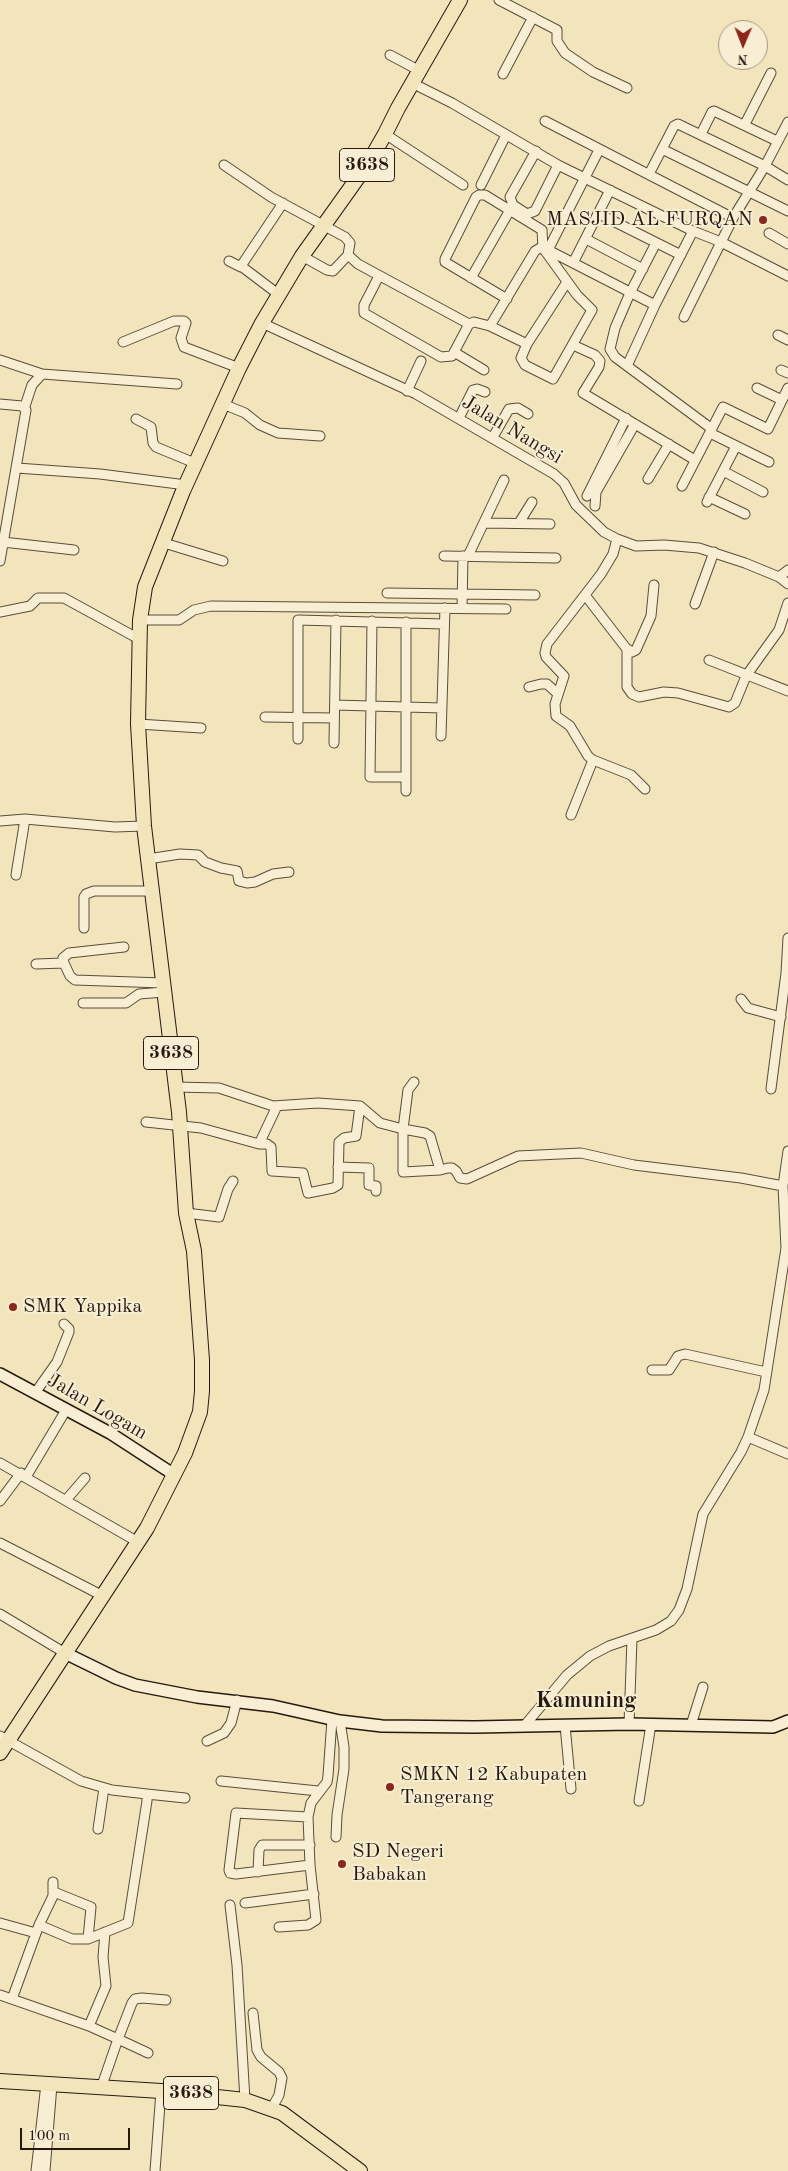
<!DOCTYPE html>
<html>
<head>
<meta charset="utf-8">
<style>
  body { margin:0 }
  #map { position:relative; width:788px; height:2171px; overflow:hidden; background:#f2e5bc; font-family:"Old Standard TT",serif }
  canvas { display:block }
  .north { position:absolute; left:718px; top:20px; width:50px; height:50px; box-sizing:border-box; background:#f7eed3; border:1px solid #a39985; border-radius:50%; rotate:181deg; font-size:14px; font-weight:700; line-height:20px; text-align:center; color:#261a10 }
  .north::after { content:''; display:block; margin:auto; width:18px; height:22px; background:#8f2418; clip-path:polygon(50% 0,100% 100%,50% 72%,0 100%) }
  .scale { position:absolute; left:20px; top:2128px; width:110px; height:22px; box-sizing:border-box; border:2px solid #261a10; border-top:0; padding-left:6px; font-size:15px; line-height:18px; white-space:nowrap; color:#261a10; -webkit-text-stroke:4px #f7eed3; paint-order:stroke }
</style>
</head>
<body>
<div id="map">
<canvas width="788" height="2171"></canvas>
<div class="north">N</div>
<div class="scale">100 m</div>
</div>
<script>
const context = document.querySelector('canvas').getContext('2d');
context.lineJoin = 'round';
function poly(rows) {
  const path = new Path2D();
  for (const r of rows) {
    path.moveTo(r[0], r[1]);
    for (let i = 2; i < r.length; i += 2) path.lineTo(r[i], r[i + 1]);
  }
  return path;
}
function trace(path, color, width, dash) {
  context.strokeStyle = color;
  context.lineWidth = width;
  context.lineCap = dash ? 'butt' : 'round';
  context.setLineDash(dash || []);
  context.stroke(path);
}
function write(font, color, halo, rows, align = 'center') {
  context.font = font + ' "Old Standard TT",serif';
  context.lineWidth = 4;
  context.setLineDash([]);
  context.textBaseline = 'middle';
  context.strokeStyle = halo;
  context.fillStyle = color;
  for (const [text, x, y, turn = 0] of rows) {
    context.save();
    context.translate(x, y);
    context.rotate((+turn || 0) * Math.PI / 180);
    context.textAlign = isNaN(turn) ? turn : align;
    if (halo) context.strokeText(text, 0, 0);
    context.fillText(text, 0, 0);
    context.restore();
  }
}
const street = poly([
  [499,0,557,30,557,41,565,53,593,72,627,88],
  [390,55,420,71],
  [503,74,533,17],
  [412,83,452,103,558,165,693,231,721,242,788,276],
  [545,121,733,218],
  [745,124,771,73],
  [385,134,463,185],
  [701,134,712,112,714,111,777,141],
  [662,149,788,211],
  [536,151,510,197,513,205,527,214,535,211,558,165],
  [224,165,271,197,345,237,350,243,348,255,333,271,327,270,302,256],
  [649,174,674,126,678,124,765,166,788,180],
  [481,185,506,135],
  [599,214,681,255],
  [769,233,788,244],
  [586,239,643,269],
  [656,243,630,293,615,328,610,349,615,357,712,429],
  [548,250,599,150],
  [348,255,358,264,469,324],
  [229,261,241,267],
  [573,263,610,190],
  [379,276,364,305,364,313,441,357,452,356,469,324,474,322,490,326,527,344],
  [471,278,510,210],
  [278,294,241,266,283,203],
  [507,299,445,262,445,259,476,197,479,195,485,195,542,230,543,248,577,295,592,310,553,379,525,365,521,358,527,344,567,282],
  [684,317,733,218,765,166,788,122],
  [262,323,416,394,554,474,564,483,576,505,604,532,617,539,636,546,664,545,699,548,745,563,779,577,788,584],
  [490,326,535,251,540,248,548,250,655,305],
  [778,335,788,340],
  [123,342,174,321,184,321,186,323,181,338,184,347,239,368],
  [573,345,595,355,600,361,599,367,583,393,695,460],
  [454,352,484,370],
  [0,360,42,374,177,384],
  [627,366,655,305,693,231],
  [781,370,788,373],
  [757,388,782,400],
  [407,391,421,361],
  [0,404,22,406,26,410,0,561],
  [223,404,245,413,260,425,278,433,320,436],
  [25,406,32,385,42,374],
  [459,418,473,390,477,389,485,392],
  [136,419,151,427,153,443,156,447,197,464],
  [710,433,769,462],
  [493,437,509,409,518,408,528,414],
  [17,468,100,474,186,485],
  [723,471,763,492],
  [648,479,669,444],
  [682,486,723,407,768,429,788,388],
  [587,496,626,418],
  [709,497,745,514],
  [707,502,736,446],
  [595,506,596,492,635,424],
  [484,523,550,524],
  [519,523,532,502],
  [617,539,613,554,601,574,547,644,545,653,546,657,564,676,555,704,556,716,570,726,588,756,593,760,631,775,645,789],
  [3,542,74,550],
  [161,542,223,561],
  [444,556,556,558],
  [468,556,504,480],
  [779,577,788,570],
  [387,593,535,595],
  [585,595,626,648,632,652,636,650,651,616,654,585],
  [695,604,714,552],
  [462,608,463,556],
  [0,612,30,606,38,598,64,598,139,639],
  [140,620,179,620,194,610,211,606,506,609],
  [372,621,370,777,406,777],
  [406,622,406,791],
  [627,650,627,687,632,694,639,697,664,692,678,693,729,707,735,703,746,676,779,630,788,603],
  [709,660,788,691],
  [529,687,541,684,547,684,558,694],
  [335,705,442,708],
  [265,717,334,718],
  [138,724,201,728],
  [441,736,445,608],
  [298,739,298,620,444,624],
  [334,743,336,620],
  [571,815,593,760],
  [0,821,25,819],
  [148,859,180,854,198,855,205,862,221,868,237,871,239,881,247,883,255,882,273,874,289,872],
  [16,875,25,819,115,827,144,826],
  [84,928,84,897,86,894,94,891,151,891],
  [788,938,786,973,788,973],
  [64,963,63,958,69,953,124,947],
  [36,964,64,963,70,976,75,980,163,983],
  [741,999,748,1008,781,1017],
  [83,1003,126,1003,139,994,164,992],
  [175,1087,219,1088,273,1106,318,1103,360,1106,380,1123,403,1129,408,1090,414,1082],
  [771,1089,786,973],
  [146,1122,201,1128,259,1144,267,1144,271,1147,272,1171,303,1173,308,1193,333,1188,338,1185,339,1142,344,1138,356,1136,360,1106],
  [259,1144,277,1106],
  [338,1167,369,1168,369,1185,376,1186,376,1191],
  [440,1170,430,1136,425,1133,403,1129,403,1172,421,1171,440,1170,448,1168,452,1168,456,1171,460,1178,467,1179,518,1156,581,1153,634,1165,741,1178,783,1186],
  [186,1213,219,1217,228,1189,233,1181],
  [652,1370,669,1370,678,1356,685,1354,766,1372],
  [35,1393,57,1362,69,1332,69,1329,64,1324],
  [748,1437,788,1454],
  [0,1463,138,1542],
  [26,1477,66,1410],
  [66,1500,85,1478],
  [0,1501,21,1473],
  [0,1543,103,1596],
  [0,1614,65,1653],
  [629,1724,632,1639],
  [525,1725,567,1675,590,1656,609,1646,656,1630,671,1621,679,1610,687,1589,703,1514,741,1452,748,1437,764,1390,786,1248,783,1186,788,1151],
  [565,1725,571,1789],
  [691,1725,703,1687],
  [0,1736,81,1781,112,1790,147,1794,147,1801,128,1923,88,1939,72,1939,39,1925,12,1999],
  [207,1741,224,1733,231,1723,237,1700],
  [221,1781,318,1791],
  [147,1794,185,1798],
  [639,1801,651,1724],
  [308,1817,236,1813,229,1870,230,1873,236,1874,310,1865],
  [98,1829,104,1788],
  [336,1837,337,1815,344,1769,344,1747,340,1721],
  [258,1872,259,1850,262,1845,310,1845],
  [54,1892,91,1907,88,1939],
  [245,1903,314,1894],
  [230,1905,237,1965,245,2100],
  [0,1923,36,1933],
  [39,1925,53,1896,53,1882],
  [279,1927,308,1925,316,1920,310,1865,308,1817,311,1803,327,1782,328,1776,332,1719],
  [0,1995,89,2026,118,2039,101,2088],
  [253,2013,257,2050,261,2057,279,2072,282,2078,279,2095,272,2108],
  [89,2026,106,1986,103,1957,105,1932],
  [148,2053,118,2039,132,2003,135,1999,142,1998,166,2000],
  [36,2171,46,2084],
  [45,2171,52,2085],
  [155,2171,161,2091]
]);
const secondary = poly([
  [0,1374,110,1433,173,1474],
  [65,1653,116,1678,135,1685,197,1697,273,1706,340,1721,382,1726,475,1727,629,1724,773,1727,788,1721]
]);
const primary = poly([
  [0,1753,147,1528,185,1453,200,1412,202,1391,202,1360,194,1251,186,1213,179,1112,144,826,138,724,140,620,145,587,183,491,239,368,262,323,302,256,369,162,385,134,398,108,460,0],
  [0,2081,161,2091,245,2100,282,2113,360,2171]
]);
trace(street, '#594d3b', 11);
trace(secondary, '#261a10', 14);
trace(primary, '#261a10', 16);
trace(street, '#f7eed3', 9);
trace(secondary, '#f7eed3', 11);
trace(primary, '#f2e5bc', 14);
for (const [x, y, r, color] of [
  [763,220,5,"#8f2418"],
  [13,1307,5,"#8f2418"],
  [390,1787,5,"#8f2418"],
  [342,1864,5,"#8f2418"]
]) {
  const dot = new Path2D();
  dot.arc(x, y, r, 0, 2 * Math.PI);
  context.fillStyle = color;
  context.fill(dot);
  trace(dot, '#f7eed3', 2);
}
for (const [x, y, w] of [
  [367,165,55],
  [171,1053,55],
  [191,2093,55]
]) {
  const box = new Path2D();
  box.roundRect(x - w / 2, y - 16.5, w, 33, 4);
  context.fillStyle = '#f7eed3';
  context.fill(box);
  trace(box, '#261a10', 1);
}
write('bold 19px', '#261a10', null, [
  ["3638",367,165],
  ["3638",171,1053],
  ["3638",191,2093]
]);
write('20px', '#261a10', '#f7eed3', [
  ["MASJID AL FURQAN",753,220,"right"],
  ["SMK Yappika",23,1307],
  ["SMKN 12 Kabupaten",400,1775],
  ["Tangerang",400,1798],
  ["SD Negeri",352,1852],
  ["Babakan",352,1875]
], 'left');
write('20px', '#261a10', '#f7eed3', [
  ["Jalan Nangsi",512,430,31],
  ["Jalan Logam",97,1407,30]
]);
write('bold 22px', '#261a10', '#f7eed3', [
  ["Kamuning",586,1701]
]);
</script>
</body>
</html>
